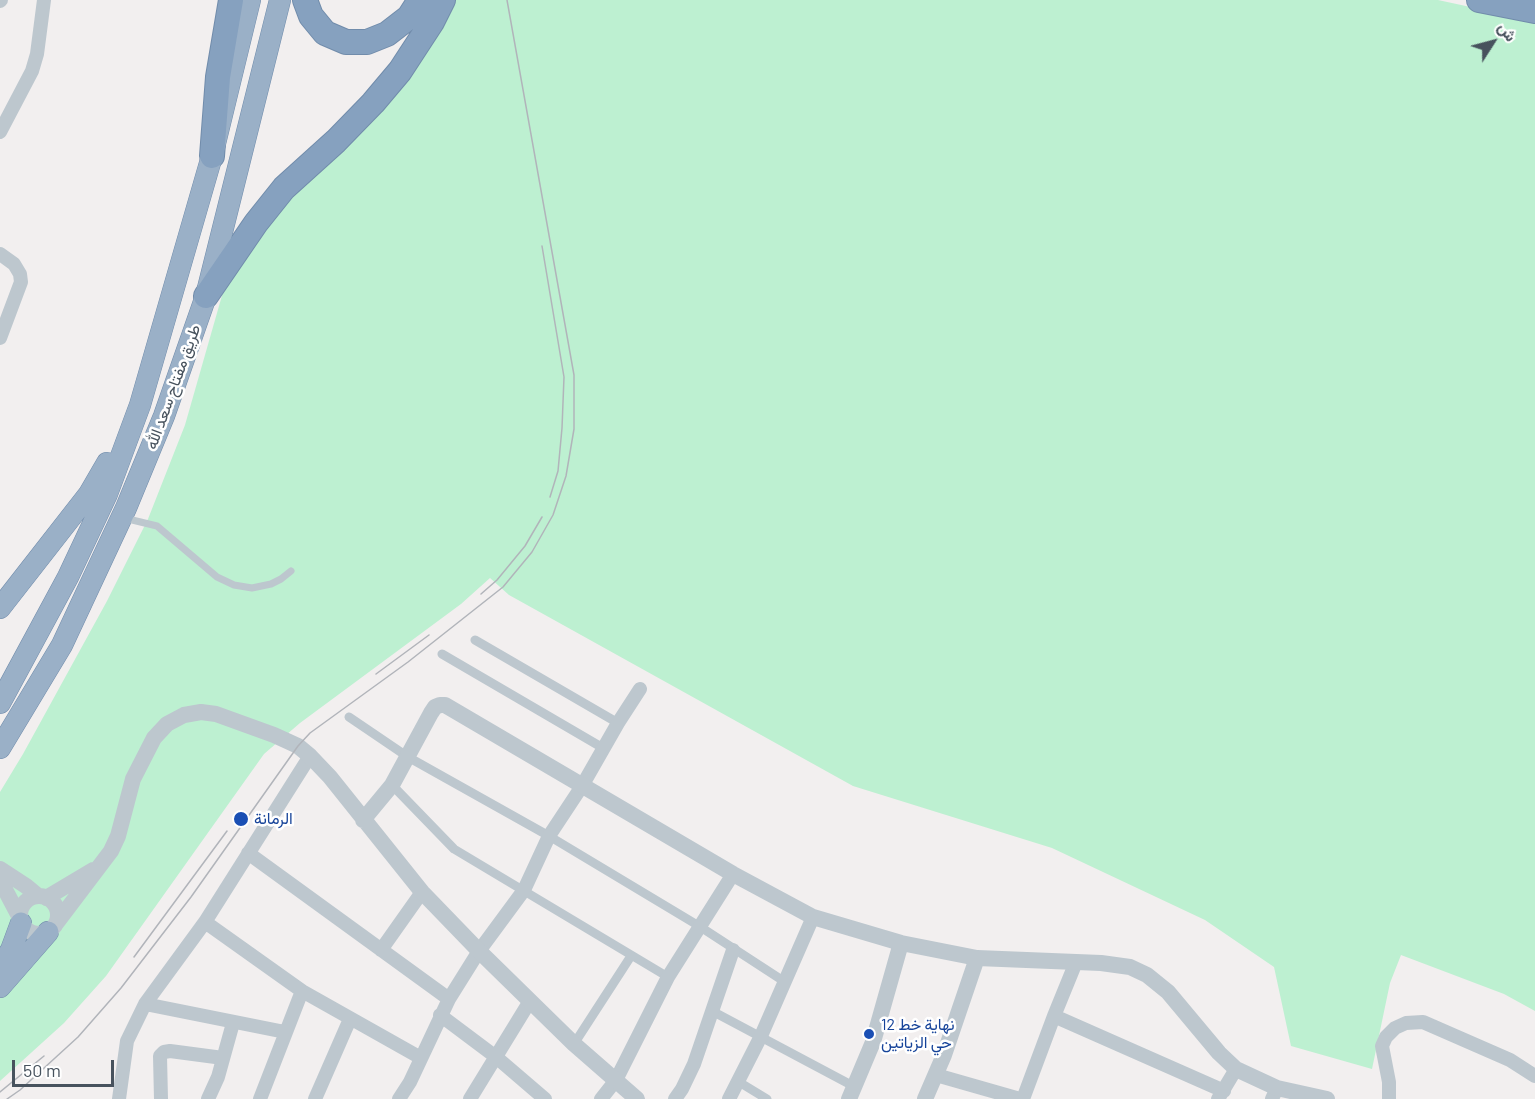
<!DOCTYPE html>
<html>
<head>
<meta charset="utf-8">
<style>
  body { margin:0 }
  #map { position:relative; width:1535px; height:1099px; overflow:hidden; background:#f2efef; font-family:Barlow,Vazirmatn,sans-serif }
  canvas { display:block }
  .north { position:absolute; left:1463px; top:12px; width:60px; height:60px; -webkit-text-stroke:4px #fff; paint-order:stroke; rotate:54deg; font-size:16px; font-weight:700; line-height:24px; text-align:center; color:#47525d }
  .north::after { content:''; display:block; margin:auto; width:21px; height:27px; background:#47525d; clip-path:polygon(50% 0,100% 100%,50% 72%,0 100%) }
  .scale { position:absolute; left:12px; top:1060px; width:102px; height:27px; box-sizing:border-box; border:3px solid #47525d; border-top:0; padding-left:8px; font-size:18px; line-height:21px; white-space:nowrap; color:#47525d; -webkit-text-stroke:4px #fff; paint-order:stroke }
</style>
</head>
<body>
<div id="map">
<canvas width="1535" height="1099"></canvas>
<div class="north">ش</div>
<div class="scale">50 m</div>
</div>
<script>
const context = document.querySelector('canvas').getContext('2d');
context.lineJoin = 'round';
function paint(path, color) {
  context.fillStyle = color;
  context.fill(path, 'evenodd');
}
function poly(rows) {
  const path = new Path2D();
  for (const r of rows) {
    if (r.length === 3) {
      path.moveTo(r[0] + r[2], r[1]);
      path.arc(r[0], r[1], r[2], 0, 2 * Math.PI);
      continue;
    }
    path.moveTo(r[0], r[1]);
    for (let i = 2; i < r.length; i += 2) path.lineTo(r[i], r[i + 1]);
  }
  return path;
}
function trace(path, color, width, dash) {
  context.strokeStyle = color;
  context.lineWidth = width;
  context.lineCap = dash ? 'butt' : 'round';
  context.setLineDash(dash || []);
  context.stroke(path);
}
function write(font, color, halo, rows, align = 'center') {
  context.font = font + ' Barlow,Vazirmatn,sans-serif';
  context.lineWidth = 5;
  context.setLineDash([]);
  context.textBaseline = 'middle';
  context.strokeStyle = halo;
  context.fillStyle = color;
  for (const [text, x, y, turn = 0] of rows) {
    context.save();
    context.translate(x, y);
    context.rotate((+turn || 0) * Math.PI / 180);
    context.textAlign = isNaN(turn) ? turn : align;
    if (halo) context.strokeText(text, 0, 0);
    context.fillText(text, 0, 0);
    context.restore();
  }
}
paint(poly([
  [451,0,1438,0,1535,21,1535,1011,1504,994,1401,955,1390,983,1372,1069,1291,1046,1274,967,1205,920,1052,848,853,786,509,595,490,578,461,604,300,723,264,754,106,976,64,1023,0,1081,0,792,23,754,107,601,148,519,185,425,225,285,282,196]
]), '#bdf0d1');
const trunk = poly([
  [0,608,89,494,107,463],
  [0,703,68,577,107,494,140,405,212,156,250,0],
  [0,748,62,645,126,508,164,416,206,296,280,0],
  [0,967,11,950,21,923],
  [0,987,48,932]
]);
const motorway = poly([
  [305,0,311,16,325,33,346,42,367,42,387,34,409,17,420,0],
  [1479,0,1535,11],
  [212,156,218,77,231,0],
  [206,296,256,223,284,188,336,141,373,103,400,71,432,22,443,0]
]);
trace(trunk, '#718cab', 22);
trace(motorway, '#718cab', 26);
trace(poly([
  [124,518,157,526,217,577,234,585,252,588,271,584,281,579,291,571]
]), '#bdc7ce', 7);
trace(poly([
  [475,640,618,723],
  [442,654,603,748],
  [349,717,408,757,549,836,699,926,785,982],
  [392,785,454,849,668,977],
  [712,1011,855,1087],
  [574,1044,631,956],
  [739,1082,767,1099]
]), '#bdc7ce', 9);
trace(poly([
  [0,1,1,0],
  [0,132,32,71,37,54,44,0],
  [0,254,14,264,20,274,21,282,0,338],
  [248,853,449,999],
  [205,922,302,991,421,1058],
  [381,950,422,892],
  [1076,962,1054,1016,1224,1091],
  [145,1004,285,1032],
  [440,1015,496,1057,545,1099],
  [936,1075,1020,1099],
  [119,1099,127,1041,145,1004,205,922,310,756],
  [161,1099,160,1056,164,1052,170,1051,223,1058],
  [208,1099,218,1077,233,1023],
  [260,1099,302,991],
  [315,1099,350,1019],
  [399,1099,410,1082,449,999,479,951,524,890,549,836,582,786,618,723,640,689],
  [470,1099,530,1001],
  [601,1099,616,1080,668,977,733,874],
  [675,1099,682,1089,694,1064,733,950],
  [729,1099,761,1036,813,917],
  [1023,1099,1054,1016],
  [1218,1099,1236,1069],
  [1272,1099,1277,1088],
  [1389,1099,1389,1082,1382,1046,1386,1037,1395,1028,1406,1023,1423,1022,1510,1060,1535,1076]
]), '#bdc7ce', 14);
trace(poly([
  [363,820,392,785,431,713,435,707,440,705,445,705,733,874,813,917,901,943,977,958,1101,963,1130,967,1147,975,1168,992,1219,1053,1236,1069,1277,1088,1327,1099],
  [0,869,26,886,38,896],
  [0,880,20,918],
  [39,915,19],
  [46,898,93,870],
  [55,925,111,851,118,836,133,779,154,738,167,724,184,715,201,712,216,714,274,735,298,746,310,756,330,777,422,892,479,951,574,1044,637,1099],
  [849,1099,873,1042,901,943],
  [925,1099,944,1055,977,958]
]), '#bdc7ce', 16);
trace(trunk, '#9ab0c7', 21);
trace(motorway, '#86a1bf', 24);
trace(poly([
  [542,246,564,377,562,428,558,471,550,497],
  [481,594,497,580,525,546,542,517],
  [376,674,429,635],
  [134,957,227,831],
  [0,1092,44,1056],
  [7,1099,20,1090,78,1037,121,988,191,897,298,746,310,733,408,662,503,587,532,552,553,515,566,476,574,429,574,375,507,0]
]), '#b1b4ba', 1.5);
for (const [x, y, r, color] of [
  [241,819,8,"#1a4fb4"],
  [869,1034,6,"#1a4fb4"]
]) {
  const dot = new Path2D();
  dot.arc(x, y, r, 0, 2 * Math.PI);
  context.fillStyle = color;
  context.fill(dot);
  trace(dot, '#fff', 2);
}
write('16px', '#47525d', '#fff', [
  ["طريق مفتاح سعد الله",173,387,-70]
]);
write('16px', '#164399', '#fff', [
  ["الرمانة",254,819],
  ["نهاية خط 12",881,1025],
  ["حي الزياتين",881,1043]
], 'left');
</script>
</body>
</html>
